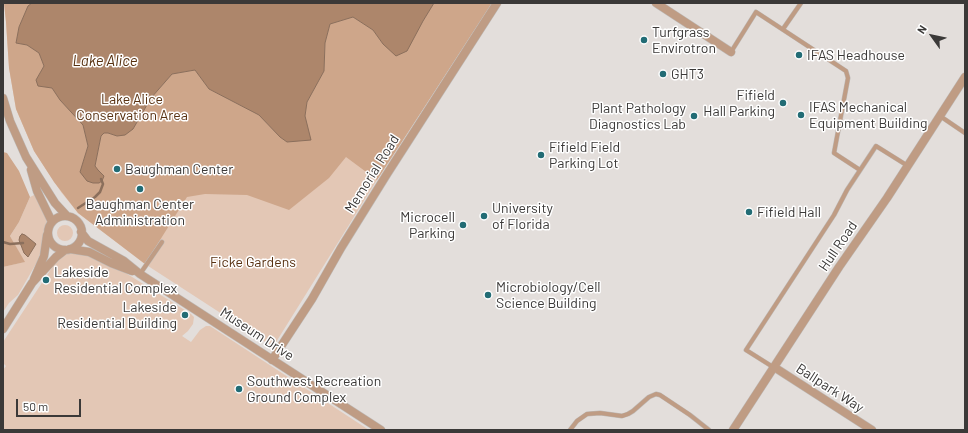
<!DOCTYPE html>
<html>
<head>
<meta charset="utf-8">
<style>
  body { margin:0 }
  #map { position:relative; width:968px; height:433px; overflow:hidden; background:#e3dedb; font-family:Barlow,sans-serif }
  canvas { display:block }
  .frame { position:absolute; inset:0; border:4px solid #3b3938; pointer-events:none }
  .north { position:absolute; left:912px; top:16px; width:40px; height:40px; -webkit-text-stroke:3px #fff; paint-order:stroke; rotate:303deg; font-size:11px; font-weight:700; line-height:16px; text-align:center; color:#3b3938 }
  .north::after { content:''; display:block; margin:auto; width:14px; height:18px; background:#3b3938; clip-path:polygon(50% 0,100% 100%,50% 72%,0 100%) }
  .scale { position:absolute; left:16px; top:399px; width:65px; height:18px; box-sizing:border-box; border:2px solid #3b3938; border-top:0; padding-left:5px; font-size:12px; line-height:14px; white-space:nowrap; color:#3b3938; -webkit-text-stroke:3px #fff; paint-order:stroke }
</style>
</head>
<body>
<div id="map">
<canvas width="968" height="433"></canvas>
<div class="frame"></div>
<div class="north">N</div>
<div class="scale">50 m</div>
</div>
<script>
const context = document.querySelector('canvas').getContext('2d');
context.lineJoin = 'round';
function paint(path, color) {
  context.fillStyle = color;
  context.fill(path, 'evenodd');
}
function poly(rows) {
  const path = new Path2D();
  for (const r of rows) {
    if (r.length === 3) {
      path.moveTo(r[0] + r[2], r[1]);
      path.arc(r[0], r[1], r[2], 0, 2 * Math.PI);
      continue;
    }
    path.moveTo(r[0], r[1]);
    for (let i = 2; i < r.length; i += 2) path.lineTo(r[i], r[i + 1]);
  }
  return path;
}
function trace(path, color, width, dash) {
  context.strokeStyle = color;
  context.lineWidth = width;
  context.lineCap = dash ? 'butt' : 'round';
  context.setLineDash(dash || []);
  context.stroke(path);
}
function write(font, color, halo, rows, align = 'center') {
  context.font = font + ' Barlow,sans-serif';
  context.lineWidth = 3;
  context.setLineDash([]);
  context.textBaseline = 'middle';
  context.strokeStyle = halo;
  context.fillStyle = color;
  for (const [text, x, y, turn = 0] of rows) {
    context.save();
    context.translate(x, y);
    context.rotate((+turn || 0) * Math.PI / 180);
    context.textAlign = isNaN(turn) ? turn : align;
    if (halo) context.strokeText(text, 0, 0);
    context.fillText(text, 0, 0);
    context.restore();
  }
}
paint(poly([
  [4,3,492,3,377,180,273,347,145,264,78,213,61,192,34,151,16,109,9,68,6,22],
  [36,194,46,215,47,221,44,230,43,246,37,262,18,295,9,303,3,312,3,267,24,262,10,236,19,222,30,197],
  [65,233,8],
  [66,253,82,253,121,270,191,314,194,317,193,324,188,331,182,336,191,342,200,330,206,326,210,326,369,430,3,430,3,370,6,366,3,363,3,342,57,260]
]), '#e3c7b5');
paint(poly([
  [4,3,32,3,28,6,19,27,16,43,27,45,39,53,44,66,36,80,52,88,60,100,83,125,88,146,80,172,97,170,95,166,101,136,104,133,108,133,117,136,133,129,151,98,172,74,195,70,209,89,259,115,280,137,287,142,305,116,307,102,324,71,325,43,330,24,353,17,373,30,383,44,423,21,434,3,492,3,377,180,346,157,329,178,289,210,247,195,205,194,187,197,145,264,78,213,54,182,34,151,16,109,9,68,6,22],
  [3,152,7,153,19,171,30,197,19,222,10,236,25,262,3,267]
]), '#cea68a');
const water = poly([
  [32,3,434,3,423,21,407,51,396,56,383,44,373,30,353,17,330,24,325,43,324,71,307,102,305,116,311,140,287,142,280,137,259,115,209,89,195,70,172,74,151,98,133,129,125,135,117,136,108,133,104,133,101,136,95,166,98,170,104,176,102,181,99,183,93,183,87,181,80,172,88,146,83,125,60,100,52,88,38,86,36,80,44,66,39,53,27,45,16,43,19,27,28,6,32,3],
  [22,234,25,235,36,244,28,257,24,253,19,240,20,236,22,234]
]);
paint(water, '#ad866b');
trace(water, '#8b6f5c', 1);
trace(poly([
  [78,208,95,197,100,192,103,184,101,179],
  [3,242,10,244,23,243]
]), '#8b6f5c', 2.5);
const lane = poly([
  [783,29,801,3],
  [731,52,756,12,846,71,848,78,834,153,860,170],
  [940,116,965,133],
  [140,274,162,242],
  [773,367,746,350,834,215,847,190,876,146,908,166],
  [570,430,577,421,587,414,600,413,622,416,628,414,633,411,649,397,656,394,660,395,690,415,709,430]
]);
const street = poly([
  [656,3,731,52],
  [3,98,10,121,26,157,55,203,67,216],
  [31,170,37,191,52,222],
  [65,233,17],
  [81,232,88,241,124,261,140,274,381,430],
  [70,249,89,252,111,263,132,271],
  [34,279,44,256,47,235],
  [3,329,32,283,56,257,65,250],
  [272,360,312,299,341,248,387,174,497,3],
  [774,367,872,430],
  [733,430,839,267,887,198,965,77]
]);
trace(lane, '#bebab7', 5);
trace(street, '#bebab7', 9);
trace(lane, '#bf9c84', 4);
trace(street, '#bf9c84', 8);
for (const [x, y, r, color] of [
  [644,40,4,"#226c75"],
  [799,55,4,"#226c75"],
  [663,74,4,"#226c75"],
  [783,103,4,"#226c75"],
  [801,115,4,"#226c75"],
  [694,116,4,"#226c75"],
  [541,155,4,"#226c75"],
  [117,169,4,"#226c75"],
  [140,189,4,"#226c75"],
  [749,212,4,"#226c75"],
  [484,216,4,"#226c75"],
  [463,225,4,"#226c75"],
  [46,280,4,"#226c75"],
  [488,295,4,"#226c75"],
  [185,315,4,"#226c75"],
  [239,389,4,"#226c75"]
]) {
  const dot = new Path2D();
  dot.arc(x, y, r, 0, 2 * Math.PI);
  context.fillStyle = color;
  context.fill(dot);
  trace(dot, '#fff', 1.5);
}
write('14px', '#3b3938', '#fff', [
  ["Turfgrass",652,32],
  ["Envirotron",652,48],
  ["IFAS Headhouse",807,55],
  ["GHT3",671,74],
  ["Fifield",775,95,"right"],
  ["Hall Parking",775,111,"right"],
  ["IFAS Mechanical",809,107],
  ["Equipment Building",809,123],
  ["Plant Pathology",686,108,"right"],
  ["Diagnostics Lab",686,124,"right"],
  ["Fifield Field",549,147],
  ["Parking Lot",549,163],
  ["Baughman Center",125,169],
  ["Baughman Center",140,204,"center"],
  ["Administration",140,220,"center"],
  ["University",492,208],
  ["of Florida",492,224],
  ["Fifield Hall",757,212],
  ["Microcell",455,217,"right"],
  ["Parking",455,233,"right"],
  ["Lakeside",54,272],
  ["Residential Complex",54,288],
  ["Microbiology/Cell",496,287],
  ["Science Building",496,303],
  ["Lakeside",177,307,"right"],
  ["Residential Building",177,323,"right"],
  ["Southwest Recreation",247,381],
  ["Ground Complex",247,397]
], 'left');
write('14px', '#583111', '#fff', [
  ["Lake Alice",132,99],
  ["Conservation Area",132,115],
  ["Ficke Gardens",253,262]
]);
write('14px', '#3b3938', '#fff', [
  ["Memorial Road",372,174,-58],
  ["Hull Road",838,246,-56],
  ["Museum Drive",257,334,33],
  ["Ballpark Way",830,388,33]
]);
write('italic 15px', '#57300f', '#fff', [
  ["Lake Alice",105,61]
]);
</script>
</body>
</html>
